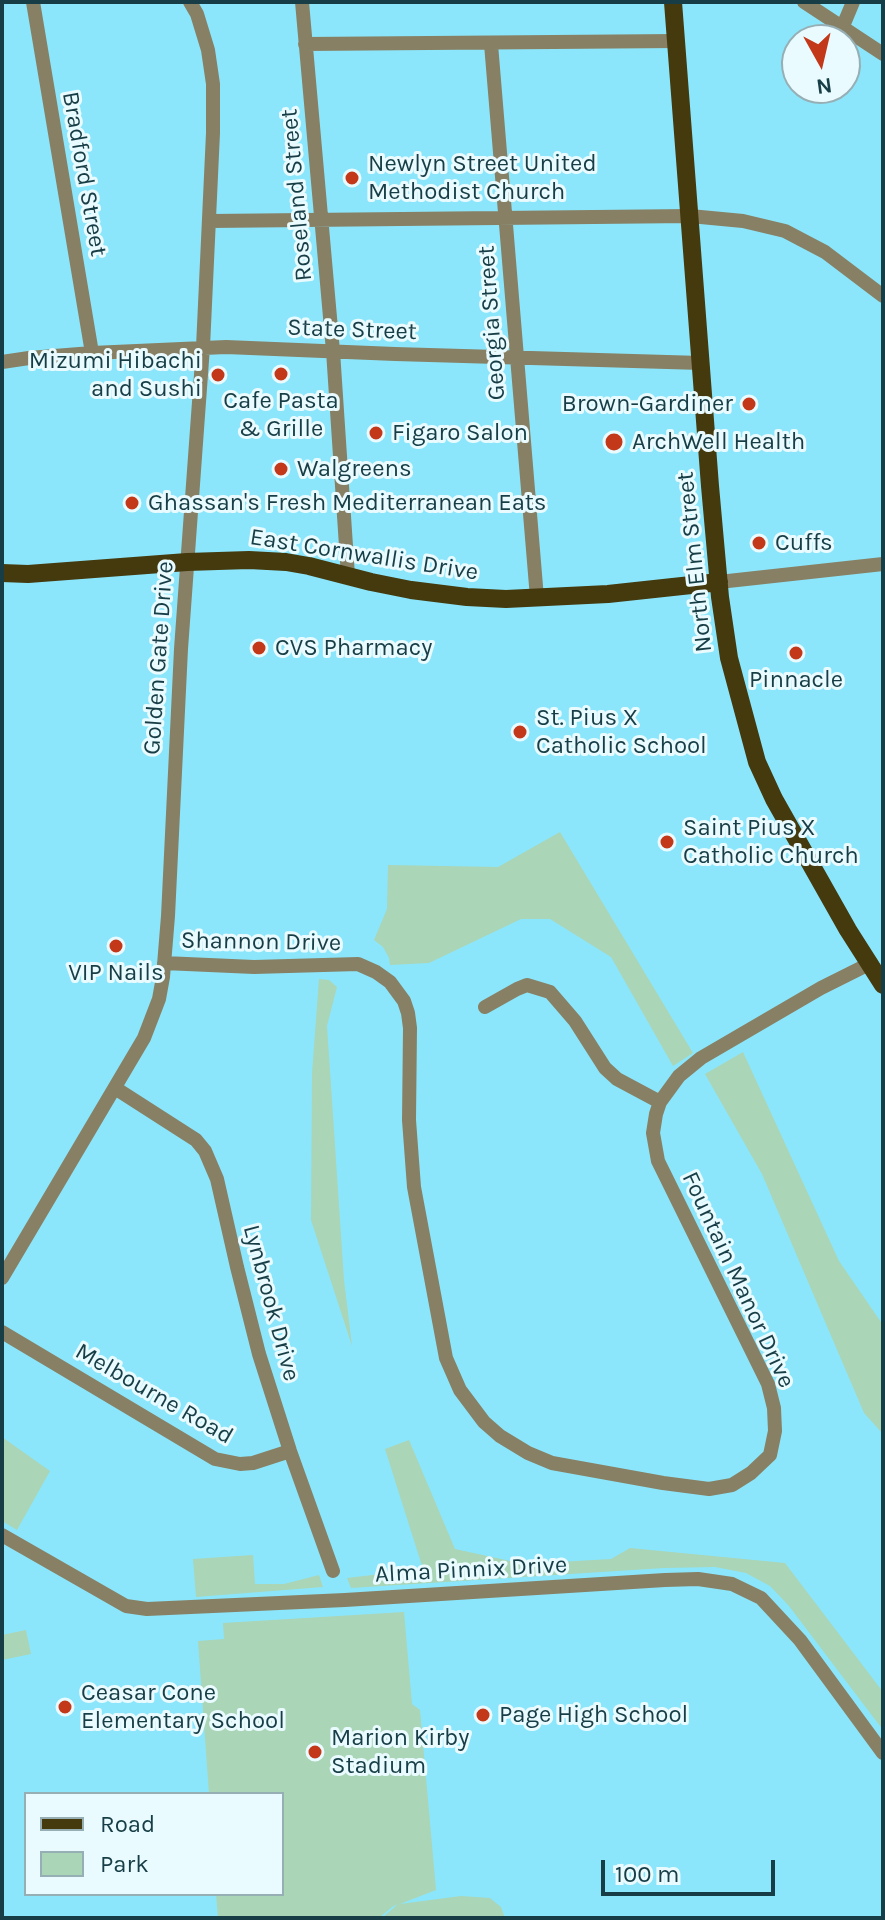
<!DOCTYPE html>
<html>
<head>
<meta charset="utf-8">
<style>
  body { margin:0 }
  #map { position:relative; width:885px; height:1920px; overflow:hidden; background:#8ce6fb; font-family:Karla,sans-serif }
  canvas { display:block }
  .frame { position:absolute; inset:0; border:4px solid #173e46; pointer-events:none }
  .legend { position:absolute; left:24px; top:1792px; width:260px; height:104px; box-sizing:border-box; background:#eafbff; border:2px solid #96afb5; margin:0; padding:10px 14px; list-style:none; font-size:24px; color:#173e46 }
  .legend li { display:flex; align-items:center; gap:16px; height:40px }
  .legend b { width:40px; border:2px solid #96afb5 }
  .north { position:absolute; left:781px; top:24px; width:80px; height:80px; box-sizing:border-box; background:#eafbff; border:2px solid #96afb5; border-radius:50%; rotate:172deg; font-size:22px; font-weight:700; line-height:32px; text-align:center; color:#173e46 }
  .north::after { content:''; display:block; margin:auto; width:28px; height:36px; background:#c33818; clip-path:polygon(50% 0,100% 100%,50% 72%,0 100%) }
  .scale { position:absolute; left:601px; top:1860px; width:174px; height:36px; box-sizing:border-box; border:4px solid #173e46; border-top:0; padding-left:10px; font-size:24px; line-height:28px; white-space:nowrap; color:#173e46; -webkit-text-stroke:6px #eafbff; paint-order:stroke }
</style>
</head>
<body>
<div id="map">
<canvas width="885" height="1920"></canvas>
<div class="frame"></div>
<ul class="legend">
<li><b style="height:10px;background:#453a0e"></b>Road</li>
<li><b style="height:22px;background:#aad5b6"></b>Park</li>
</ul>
<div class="north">N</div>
<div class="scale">100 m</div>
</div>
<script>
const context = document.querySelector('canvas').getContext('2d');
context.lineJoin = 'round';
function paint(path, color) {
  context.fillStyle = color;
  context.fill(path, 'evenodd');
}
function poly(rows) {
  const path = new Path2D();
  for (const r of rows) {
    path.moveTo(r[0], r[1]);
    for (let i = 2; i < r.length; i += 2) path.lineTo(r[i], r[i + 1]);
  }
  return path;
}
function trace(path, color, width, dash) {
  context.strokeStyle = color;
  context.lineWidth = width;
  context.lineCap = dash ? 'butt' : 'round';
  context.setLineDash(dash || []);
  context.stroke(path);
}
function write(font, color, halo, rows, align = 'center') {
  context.font = font + ' Karla,sans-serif';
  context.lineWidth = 6;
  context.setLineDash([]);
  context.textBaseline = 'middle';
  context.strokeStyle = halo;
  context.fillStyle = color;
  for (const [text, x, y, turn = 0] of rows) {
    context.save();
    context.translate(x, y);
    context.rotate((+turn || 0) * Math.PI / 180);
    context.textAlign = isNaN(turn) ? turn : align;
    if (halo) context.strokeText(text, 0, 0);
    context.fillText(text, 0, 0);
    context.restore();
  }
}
paint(poly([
  [560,832,693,1053,673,1066,611,957,550,919,521,919,429,963,390,965,389,958,383,947,374,940,387,909,388,865,498,867],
  [319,979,329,980,337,987,327,1026,344,1280,352,1346,311,1220,312,1073],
  [743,1052,839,1261,883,1325,883,1434,864,1413,762,1174,705,1074],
  [2,1437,50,1471,17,1530,2,1521],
  [409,1440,455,1549,524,1564,611,1559,630,1548,785,1563,883,1692,883,1730,789,1606,770,1586,746,1573,715,1567,664,1568,351,1588,347,1578,423,1569,385,1449],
  [253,1555,255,1584,284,1584,319,1575,323,1587,196,1597,193,1559],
  [404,1612,412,1704,420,1710,436,1890,400,1904,461,1896,490,1898,501,1907,505,1918,382,1918,398,1904,392,1907,379,1918,218,1918,216,1894,282,1894,282,1794,209,1794,198,1641,224,1639,223,1623],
  [26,1630,31,1654,2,1660,2,1635]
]), '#aad5b6');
trace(poly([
  [33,2,92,353],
  [302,2,333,351,348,576],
  [804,2,883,54],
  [843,26,853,2],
  [305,44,677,41],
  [491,44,537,598],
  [210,221,690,216,743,221,785,231,825,252,883,296],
  [2,362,29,358,92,353,226,347,395,354,701,363],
  [719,582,883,564],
  [164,963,254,967,358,964,376,972,390,982,404,1001,408,1013,410,1028,409,1120,414,1187,446,1358,460,1390,484,1422,500,1436,528,1453,552,1463,663,1483,709,1489,732,1485,751,1473,770,1455,775,1431,774,1408,768,1384,658,1161,653,1133,656,1114,660,1102,679,1076,701,1058,821,988,871,963],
  [485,1007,517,989,527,985,550,992,575,1021,605,1068,617,1079,660,1102],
  [115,1088,196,1140,205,1151,217,1179,237,1267,259,1354,290,1451,333,1571],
  [2,1278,144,1038,159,999,163,977,168,916,181,649,203,347,213,133,213,84,208,50,197,14,190,2],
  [2,1332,215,1459,240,1464,253,1463,290,1451],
  [2,1535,126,1606,147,1609,345,1600,665,1580,698,1579,732,1584,761,1598,800,1640,883,1753]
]), '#888064', 14);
trace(poly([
  [673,2,710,486,720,597,729,658,757,762,774,799,848,930,883,985],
  [2,573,28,574,187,562,249,560,286,562,309,566,371,582,411,590,467,597,506,599,608,594,719,582]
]), '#453a0e', 18);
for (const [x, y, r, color] of [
  [352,178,8,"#c33818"],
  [281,374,8,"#c33818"],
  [218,375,8,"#c33818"],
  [749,404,8,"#c33818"],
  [376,433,8,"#c33818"],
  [614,442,10,"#c33818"],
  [281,469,8,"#c33818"],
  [132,503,8,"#c33818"],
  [759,543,8,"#c33818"],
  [259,648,8,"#c33818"],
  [796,653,8,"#c33818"],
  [520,732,8,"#c33818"],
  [667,842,8,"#c33818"],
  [116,946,8,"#c33818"],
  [65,1707,8,"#c33818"],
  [483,1715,8,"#c33818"],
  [315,1752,8,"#c33818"]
]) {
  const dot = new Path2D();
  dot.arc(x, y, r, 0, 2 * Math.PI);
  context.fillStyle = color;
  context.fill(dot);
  trace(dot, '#eafbff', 3);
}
write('24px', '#173e46', '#eafbff', [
  ["Newlyn Street United",368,164],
  ["Methodist Church",368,192],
  ["Mizumi Hibachi",202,361,"right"],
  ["and Sushi",202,389,"right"],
  ["Cafe Pasta",281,401,"center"],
  ["& Grille",281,429,"center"],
  ["Brown-Gardiner",733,404,"right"],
  ["Figaro Salon",392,433],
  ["ArchWell Health",632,442],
  ["Walgreens",297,469],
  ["Ghassan's Fresh Mediterranean Eats",148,503],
  ["Cuffs",775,543],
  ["CVS Pharmacy",275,648],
  ["Pinnacle",796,680,"center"],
  ["St. Pius X",536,718],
  ["Catholic School",536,746],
  ["Saint Pius X",683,828],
  ["Catholic Church",683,856],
  ["VIP Nails",116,973,"center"],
  ["Ceasar Cone",81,1693],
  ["Elementary School",81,1721],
  ["Page High School",499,1715],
  ["Marion Kirby",331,1738],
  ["Stadium",331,1766]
], 'left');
write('24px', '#173e46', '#eafbff', [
  ["Bradford Street",84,174,80],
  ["Roseland Street",297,195,-95],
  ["Georgia Street",492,323,-94],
  ["State Street",352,330,2],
  ["East Cornwallis Drive",364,555,9],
  ["North Elm Street",695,562,-96],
  ["Golden Gate Drive",159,658,-86],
  ["Shannon Drive",261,942,1],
  ["Fountain Manor Drive",738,1280,65],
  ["Lynbrook Drive",271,1303,75],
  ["Melbourne Road",154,1394,30],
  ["Alma Pinnix Drive",471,1570,-3]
]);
</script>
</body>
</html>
